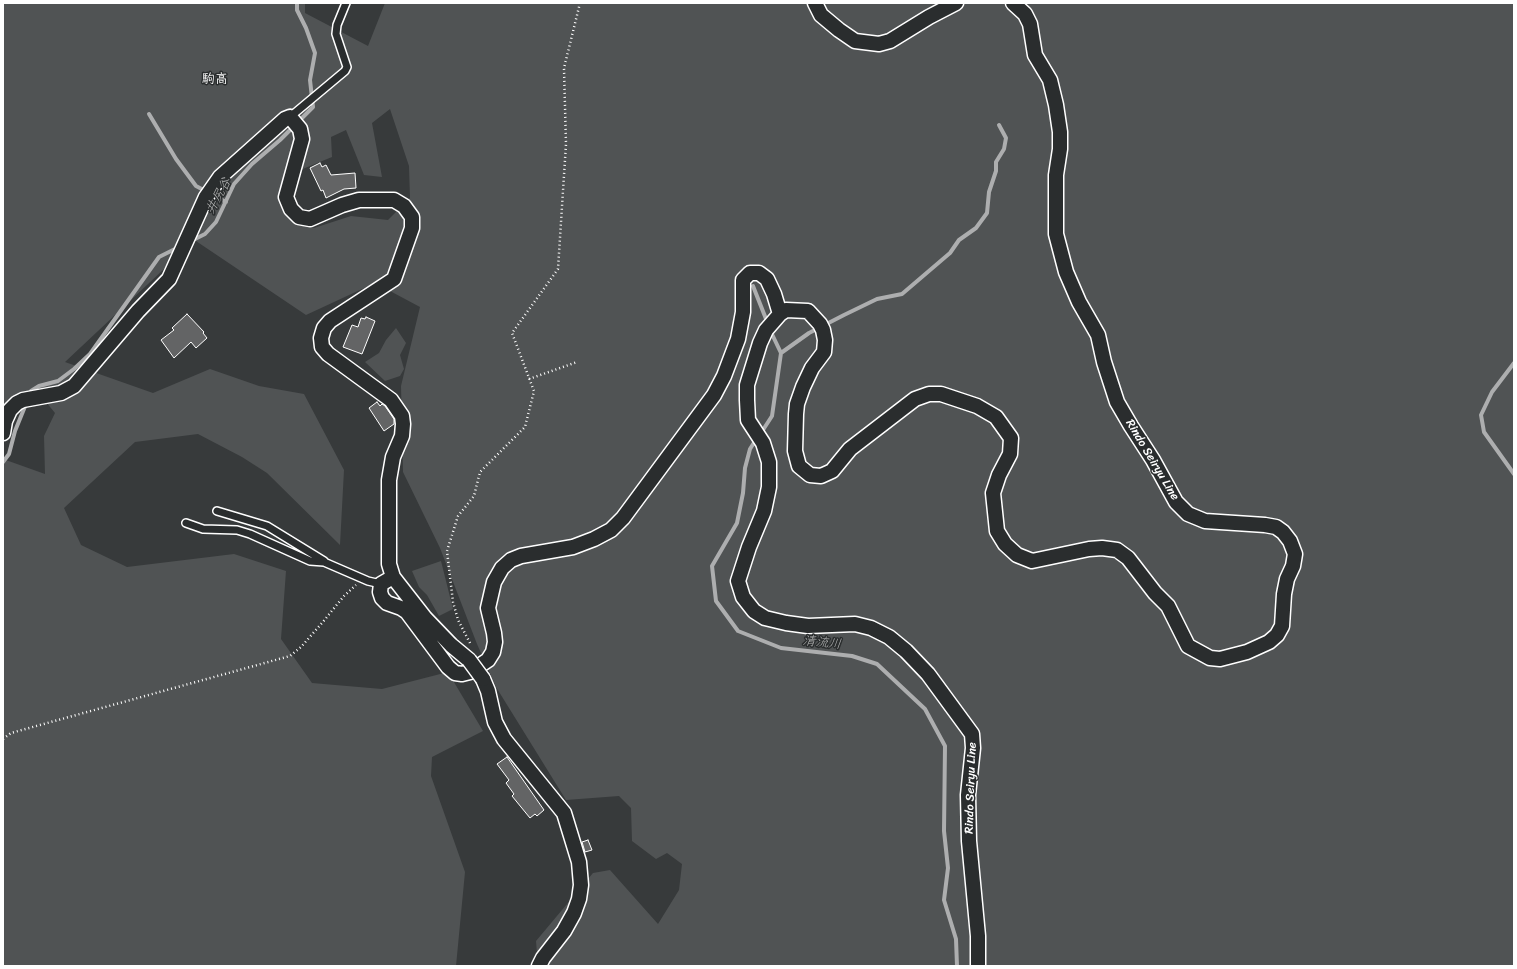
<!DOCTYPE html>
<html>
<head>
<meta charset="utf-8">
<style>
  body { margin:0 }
  #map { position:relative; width:1517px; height:969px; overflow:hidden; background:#373a3b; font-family:Sriracha,sans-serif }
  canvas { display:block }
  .frame { position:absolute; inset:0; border:4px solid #fff; pointer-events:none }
</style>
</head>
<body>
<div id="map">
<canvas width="1517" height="969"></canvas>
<div class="frame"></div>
</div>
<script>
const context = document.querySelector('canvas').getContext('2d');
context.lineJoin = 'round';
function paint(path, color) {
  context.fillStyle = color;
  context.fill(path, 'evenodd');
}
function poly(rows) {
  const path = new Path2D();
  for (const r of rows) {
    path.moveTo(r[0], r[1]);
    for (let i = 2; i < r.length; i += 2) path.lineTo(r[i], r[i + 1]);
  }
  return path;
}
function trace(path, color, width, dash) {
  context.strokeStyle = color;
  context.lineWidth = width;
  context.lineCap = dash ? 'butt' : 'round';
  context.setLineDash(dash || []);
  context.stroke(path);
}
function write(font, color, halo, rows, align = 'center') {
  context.font = font + ' Sriracha,"Klee One",sans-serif';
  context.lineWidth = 3;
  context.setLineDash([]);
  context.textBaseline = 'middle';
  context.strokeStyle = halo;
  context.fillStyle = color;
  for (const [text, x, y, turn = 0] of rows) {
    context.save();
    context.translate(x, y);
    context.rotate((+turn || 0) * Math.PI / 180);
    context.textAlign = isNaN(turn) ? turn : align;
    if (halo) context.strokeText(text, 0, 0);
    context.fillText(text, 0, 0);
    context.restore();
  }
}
paint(poly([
  [3,3,305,3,305,13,368,46,385,3,1514,3,1514,966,538,966,536,941,593,873,610,870,658,924,679,890,682,864,667,853,656,859,632,841,631,808,619,796,566,800,496,687,477,644,440,548,403,472,401,386,420,307,375,283,306,315,187,235,164,269,65,362,153,393,210,369,259,386,304,394,344,470,340,545,267,473,242,457,198,434,135,442,64,508,81,545,127,567,234,554,286,571,281,639,312,683,382,689,448,672,483,731,432,757,431,776,465,872,456,966,3,966,3,459,45,474,44,436,55,413,46,402,23,397,3,423],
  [390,109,409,166,410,198,388,220,351,216,314,228,291,216,288,175,332,157,331,137,346,130,364,175,382,177,372,123],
  [396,328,406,343,400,355,404,369,400,376,385,381,365,362,379,353,386,340],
  [441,561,453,609,439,616,427,595,419,587,412,571]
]), '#505354');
trace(poly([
  [149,114,176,159,196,186,226,202],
  [191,241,205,234,216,222,234,184,252,164,280,140,313,107,310,80,315,53,306,28,297,10,297,3],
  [753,286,768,324],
  [770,330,781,353],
  [781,353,809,333,844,315,877,299,902,294,950,253,959,240,976,228,987,213,989,192,996,171,996,162,1004,149,1006,138,999,125],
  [1514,363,1492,392,1481,415,1484,432,1514,474],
  [30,395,31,391,39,386,58,381,74,369,90,354,159,257,179,247],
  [761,433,772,416,781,353],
  [757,438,750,449,745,468,743,493,737,523,712,566,716,601,738,631,781,648,852,656,877,664,925,709,945,746,944,831,948,868,944,900,956,939,957,966],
  [3,462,9,454,15,431,26,404]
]), '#adaeaf', 4);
const building = poly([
  [320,163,322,167,326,165,331,175,355,173,356,188,344,189,326,198,323,190,321,191,310,168,320,163],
  [187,314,204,332,203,333,207,338,196,348,191,342,174,358,161,340,174,330,172,328,187,314],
  [366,317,375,321,362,354,343,347,352,325,358,327,361,318,365,319,366,317],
  [377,402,380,406,382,404,385,406,394,419,394,424,384,431,369,408,377,402],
  [507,757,544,810,537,816,535,814,530,818,512,796,514,794,506,783,509,780,497,764,507,757],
  [588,840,592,850,585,852,582,842,588,840]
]);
paint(building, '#636465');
trace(building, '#fff', 1);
const lane = poly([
  [290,117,345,71,347,67,336,34,337,25,346,3],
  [217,511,267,526,324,561],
  [186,523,203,529,237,530,250,534,310,561,324,562,368,581,381,584]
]);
const street = poly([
  [815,3,821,15,839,30,855,41,879,44,890,41,929,17,956,3],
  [3,433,5,421,10,410,17,403,23,400,61,393,74,386,138,311,169,279,206,197,220,177,285,119,290,117,300,129,302,139,286,197,291,209,299,217,310,219,342,205,359,200,394,200,404,206,412,217,412,228,394,279,330,321,324,328,321,338,322,347,328,354,391,400,402,416,403,424,402,436,393,457,389,480,389,564,393,577,425,618,451,645,469,660],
  [393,577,381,584,380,592,382,598,387,603,401,608,407,612,448,667,455,673,462,674,470,672,488,660,493,652,495,642,494,633,488,608,494,582,502,568,511,560,521,556,573,547,594,539,611,530,623,518,714,395,724,376,738,339,743,312,743,280,750,273,759,273,767,279,774,294,780,314],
  [483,679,488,691,495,722,504,739,564,813,579,862,581,885,579,899,574,913,564,931,543,958,539,966],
  [978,966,978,936,969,841,968,795,973,748,972,734,928,674,906,651,889,637,871,628,855,624,808,626,786,623,765,618,754,611,743,597,738,581,749,547,764,511,769,487,769,462,763,443,748,420,747,400,747,385,760,343,766,330,780,314,786,310,808,311,820,324,823,330,825,340,824,352,812,368,803,387,797,404,796,414,795,451,799,466,810,475,821,476,832,471,850,449,915,399,929,394,941,394,977,406,996,417,1011,438,1010,454,999,475,993,493,997,531,1005,544,1017,555,1032,561,1089,549,1102,548,1117,550,1128,558,1155,593,1168,606,1188,646,1210,658,1220,659,1247,652,1269,642,1277,635,1282,626,1284,594,1287,579,1293,566,1295,554,1290,541,1283,532,1276,527,1265,525,1205,521,1188,514,1176,502,1153,460,1131,426,1117,402,1104,362,1098,335,1079,302,1066,272,1056,234,1056,175,1060,149,1060,132,1056,105,1050,80,1035,55,1030,24,1025,14,1013,3]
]);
trace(lane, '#fff', 10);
trace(street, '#fff', 17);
trace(poly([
  [529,379,577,362],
  [470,643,458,620,453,602,447,551,458,516,474,496,480,472,525,427,534,391,512,333,558,269,566,144,564,68,580,3],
  [3,739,11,733,290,656,301,647,322,623,344,596,356,585]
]), '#fff', 2.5, [1, 3]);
trace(lane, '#2a2d2e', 7);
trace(street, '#2a2d2e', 14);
const streetBridge = poly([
  [469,660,483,679]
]);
trace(streetBridge, '#fff', 17, []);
trace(streetBridge, '#2a2d2e', 14);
write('12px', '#fff', '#2a2d2e', [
  ["Rindo Seiryu Line",1152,460,59],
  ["Rindo Seiryu Line",971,788,-88]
]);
write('bold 13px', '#fff', '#2a2d2e', [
  ["駒高",215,80]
]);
write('italic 13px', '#b4b5b5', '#2a2d2e', [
  ["井尻谷",219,196,-61],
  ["清流川",822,643,6]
]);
</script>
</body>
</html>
